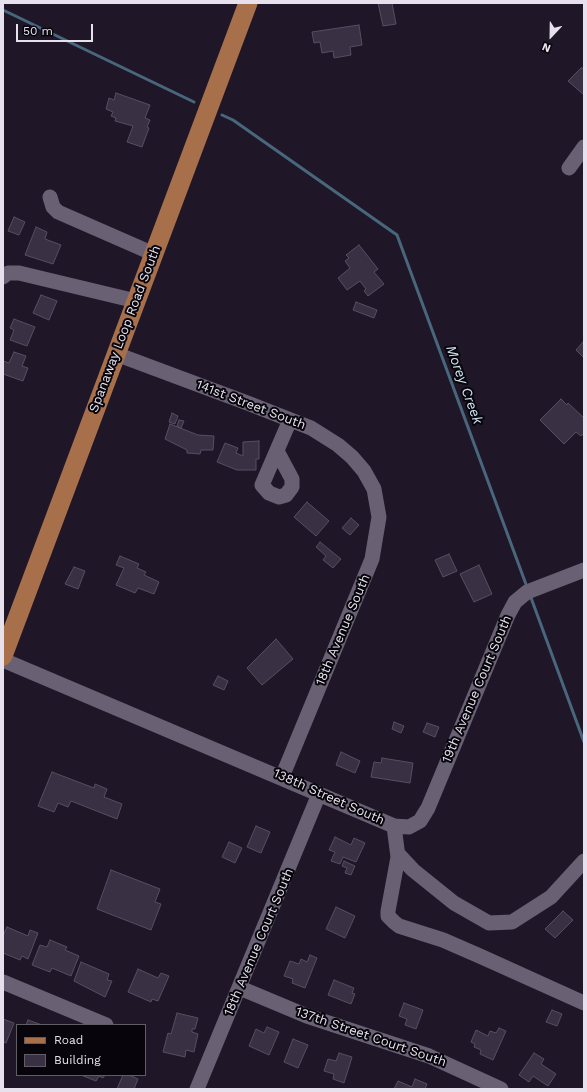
<!DOCTYPE html>
<html>
<head>
<meta charset="utf-8">
<style>
  body { margin:0 }
  #map { position:relative; width:587px; height:1092px; overflow:hidden; background:#1f1728; font-family:"Work Sans",sans-serif }
  canvas { display:block }
  .frame { position:absolute; inset:0; border:4px solid #e6e1ed; pointer-events:none }
  .legend { position:absolute; left:16px; top:1024px; width:130px; height:52px; box-sizing:border-box; background:#07050b; border:1px solid #605d65; margin:0; padding:5px 7px; list-style:none; font-size:12px; color:#e6e1ed }
  .legend li { display:flex; align-items:center; gap:8px; height:20px }
  .legend b { width:20px; border:1px solid #605d65 }
  .north { position:absolute; left:531px; top:16px; width:40px; height:40px; -webkit-text-stroke:3px #07050b; paint-order:stroke; rotate:202deg; font-size:11px; font-weight:700; line-height:16px; text-align:center; color:#e6e1ed }
  .north::after { content:''; display:block; margin:auto; width:14px; height:18px; background:#e6e1ed; clip-path:polygon(50% 0,100% 100%,50% 72%,0 100%) }
  .scale { position:absolute; left:16px; top:24px; width:77px; height:18px; box-sizing:border-box; border:2px solid #e6e1ed; border-top:0; padding-left:5px; font-size:12px; line-height:14px; white-space:nowrap; color:#e6e1ed; -webkit-text-stroke:3px #07050b; paint-order:stroke }
</style>
</head>
<body>
<div id="map">
<canvas width="587" height="1092"></canvas>
<div class="frame"></div>
<ul class="legend">
<li><b style="height:5px;background:#a7704b"></b>Road</li>
<li><b style="height:11px;background:#393143"></b>Building</li>
</ul>
<div class="north">N</div>
<div class="scale">50 m</div>
</div>
<script>
const context = document.querySelector('canvas').getContext('2d');
context.lineJoin = 'round';
function poly(rows) {
  const path = new Path2D();
  for (const r of rows) {
    path.moveTo(r[0], r[1]);
    for (let i = 2; i < r.length; i += 2) path.lineTo(r[i], r[i + 1]);
  }
  return path;
}
function trace(path, color, width, dash) {
  context.strokeStyle = color;
  context.lineWidth = width;
  context.lineCap = dash ? 'butt' : 'round';
  context.setLineDash(dash || []);
  context.stroke(path);
}
function paint(path, color) {
  context.fillStyle = color;
  context.fill(path, 'evenodd');
}
function write(font, color, halo, rows, align = 'center') {
  context.font = font + ' "Work Sans",sans-serif';
  context.lineWidth = 4;
  context.setLineDash([]);
  context.textBaseline = 'middle';
  context.strokeStyle = halo;
  context.fillStyle = color;
  for (const [text, x, y, turn = 0] of rows) {
    context.save();
    context.translate(x, y);
    context.rotate((+turn || 0) * Math.PI / 180);
    context.textAlign = isNaN(turn) ? turn : align;
    if (halo) context.strokeText(text, 0, 0);
    context.fillText(text, 0, 0);
    context.restore();
  }
}
trace(poly([
  [3,10,194,102],
  [222,115,233,120,397,235,527,587],
  [530,595,584,742]
]), '#48677d', 3);
const building = poly([
  [378,3,392,3,396,24,383,26,378,3],
  [359,25,362,45,350,47,351,55,334,58,333,51,322,53,320,42,314,43,312,32,359,25],
  [581,68,584,68,584,95,568,81,581,68],
  [116,93,150,105,145,118,150,120,147,127,149,128,142,147,127,142,133,126,115,121,116,118,111,116,113,112,106,109,109,98,114,100,116,93],
  [14,217,25,222,19,235,8,231,14,217],
  [36,227,47,232,45,239,61,245,53,264,25,255,36,227],
  [359,245,378,269,374,272,384,284,368,296,364,291,366,289,360,281,347,290,338,278,350,268,345,261,349,258,346,255,359,245],
  [41,295,57,301,49,320,33,313,41,295],
  [356,302,377,310,374,318,353,310,356,302],
  [14,319,35,327,27,346,10,340,14,330,10,328,14,319],
  [583,342,584,342,584,358,576,350,583,342],
  [14,352,26,356,22,366,28,368,23,381,3,374,3,361,9,363,14,352],
  [561,399,567,405,568,403,584,418,584,433,581,436,576,432,564,444,540,420,561,399],
  [172,413,178,416,175,424,169,422,172,413],
  [179,420,184,421,181,428,177,426,179,420],
  [170,424,198,435,214,436,213,450,201,450,200,454,187,453,187,450,165,439,170,424],
  [259,441,259,459,256,459,256,470,237,470,217,462,225,443,238,448,236,453,243,456,243,442,259,441],
  [307,502,329,521,316,536,294,517,307,502],
  [351,518,359,525,350,535,342,528,351,518],
  [320,542,341,559,333,568,323,560,326,556,316,547,320,542],
  [449,554,457,571,443,577,435,560,449,554],
  [120,556,139,564,137,568,146,572,144,575,159,582,154,594,138,588,135,593,116,585,124,568,116,565,120,556],
  [479,565,492,594,474,602,460,574,479,565],
  [74,567,85,571,78,589,65,584,74,567],
  [276,639,293,659,262,685,247,668,276,639],
  [218,676,228,681,224,690,213,685,218,676],
  [394,722,404,726,401,733,392,729,394,722],
  [427,723,439,727,435,737,423,732,427,723],
  [341,752,360,761,355,773,336,765,341,752],
  [382,758,413,763,410,783,371,777,374,762,381,763,382,758],
  [52,772,94,788,95,784,107,789,104,797,122,804,117,819,71,801,68,807,58,803,54,812,38,806,52,772],
  [256,826,270,832,261,853,247,847,256,826],
  [335,837,351,845,354,838,365,843,356,862,343,857,340,864,331,861,335,852,329,850,335,837],
  [229,842,242,848,235,863,222,857,229,842],
  [344,861,355,866,351,875,345,873,347,868,342,866,344,861],
  [111,870,160,889,155,902,161,904,151,930,97,909,111,870],
  [336,907,355,916,345,938,326,929,336,907],
  [563,911,573,920,555,938,545,929,563,911],
  [7,927,28,936,30,930,38,933,28,959,22,956,20,960,3,953,3,936,7,927],
  [50,940,67,947,65,950,79,956,71,976,52,968,50,972,32,965,40,945,47,947,50,940],
  [310,955,317,958,305,988,292,983,293,979,284,976,290,961,299,964,301,959,307,962,310,955],
  [81,962,109,974,107,980,112,981,105,997,74,981,81,962],
  [138,969,158,978,161,973,169,976,158,1001,152,999,151,1002,128,992,138,969],
  [334,980,354,988,352,993,355,994,351,1004,328,995,334,980],
  [404,1003,423,1010,416,1029,405,1025,407,1019,399,1016,404,1003],
  [552,1010,562,1014,557,1026,546,1022,552,1010],
  [177,1013,198,1018,195,1029,192,1029,192,1032,198,1034,194,1052,186,1050,185,1057,163,1052,168,1033,171,1034,177,1013],
  [3,1019,14,1023,6,1043,3,1042,3,1019],
  [28,1020,42,1025,26,1025,28,1020],
  [267,1027,279,1032,269,1055,249,1046,256,1029,264,1033,267,1027],
  [499,1028,506,1031,493,1060,480,1054,481,1050,474,1047,475,1044,471,1042,476,1030,488,1036,490,1031,496,1033,499,1028],
  [293,1039,308,1045,298,1068,284,1062,293,1039],
  [339,1053,352,1057,344,1083,333,1079,334,1074,324,1071,328,1059,336,1061,339,1053],
  [534,1053,544,1059,541,1064,556,1074,548,1086,533,1076,529,1082,519,1075,534,1053],
  [81,1075,105,1075,103,1078,99,1076,96,1081,81,1075],
  [123,1075,129,1075,138,1079,134,1089,117,1089,123,1075],
  [415,1079,427,1084,425,1089,394,1089,398,1081,412,1087,415,1079]
]);
paint(building, '#393143');
trace(building, '#574e62', 1);
trace(poly([
  [569,168,584,147],
  [50,197,53,207,58,212,154,254],
  [3,277,8,273,19,273,136,301],
  [116,354,250,404,311,428,338,445,352,457,364,471,374,489,379,517,372,559,282,777],
  [277,451,292,479,292,487,286,495,279,497,269,493,262,485,290,420],
  [3,660,394,826,409,827,420,821,428,808,508,615,515,602,527,592,584,570],
  [394,826,398,857,388,911,388,916,394,922,399,926,443,940,482,957,584,1003],
  [398,854,413,870,454,903,489,923,512,922,551,897,584,861],
  [3,982,106,1025],
  [240,988,307,1016,429,1056,501,1089],
  [197,1089,319,794]
]), '#696074', 15);
trace(poly([
  [3,656,248,3]
]), '#a7704b', 19);
write('13px', '#e6e1ed', '#07050b', [
  ["Spanaway Loop Road South",125,329,-69],
  ["141st Street South",251,405,21],
  ["18th Avenue South",343,630,-67],
  ["19th Avenue Court South",477,689,-67],
  ["138th Street South",329,797,24],
  ["18th Avenue Court South",259,942,-67],
  ["137th Street Court South",371,1037,19]
]);
write('italic 14px', '#d1e4f2', '#07050b', [
  ["Morey Creek",464,385,70]
]);
</script>
</body>
</html>
